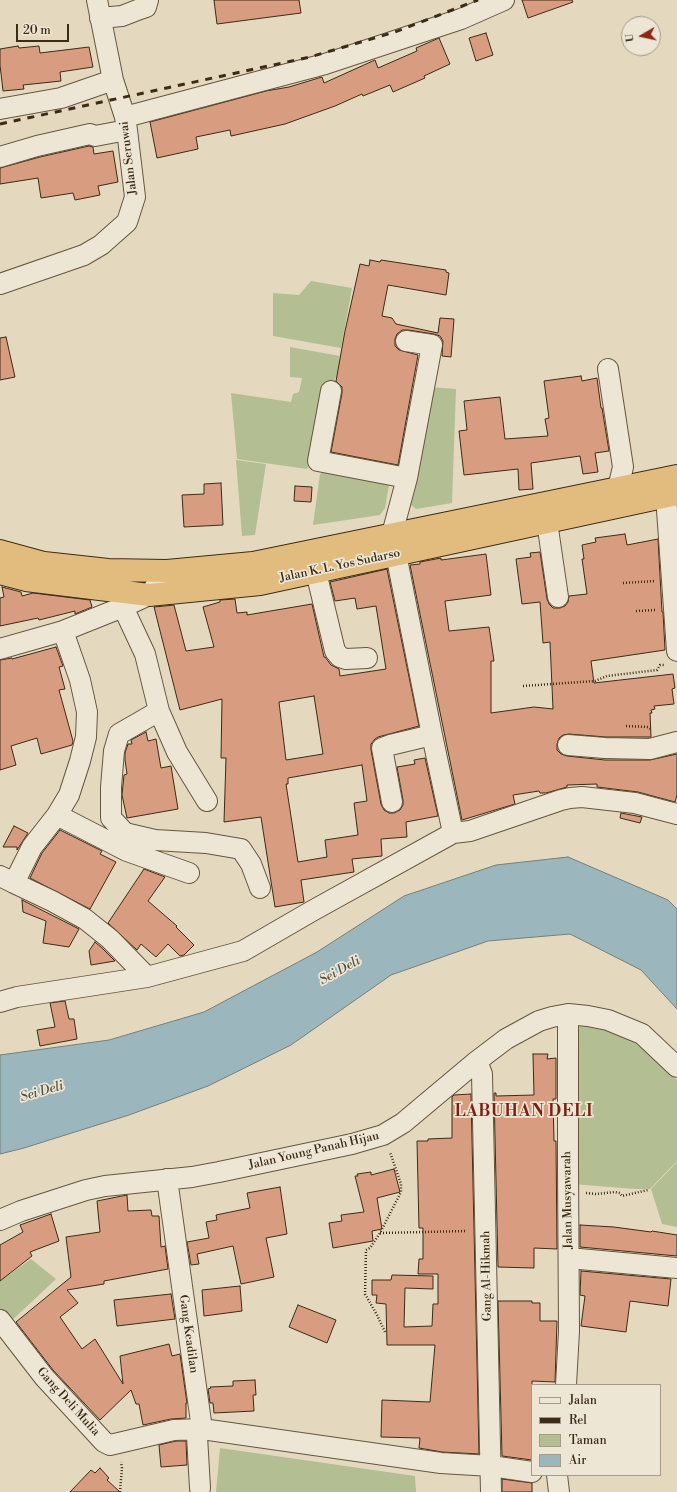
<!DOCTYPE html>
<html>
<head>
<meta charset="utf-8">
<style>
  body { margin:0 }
  #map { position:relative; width:677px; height:1492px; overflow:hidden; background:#e4d9be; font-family:"Libre Bodoni",serif }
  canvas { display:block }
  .legend { position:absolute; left:531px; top:1384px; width:130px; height:92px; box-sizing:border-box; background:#ede6d5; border:1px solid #a69b88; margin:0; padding:5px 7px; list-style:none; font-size:12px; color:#3c2b15 }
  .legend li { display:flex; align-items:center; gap:8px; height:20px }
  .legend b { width:20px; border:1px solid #a69b88 }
  .north { position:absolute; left:621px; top:16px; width:40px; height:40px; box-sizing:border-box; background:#ede6d5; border:1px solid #a69b88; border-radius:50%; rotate:261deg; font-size:11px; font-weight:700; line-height:16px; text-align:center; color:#3c2b15 }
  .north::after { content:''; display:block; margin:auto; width:14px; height:18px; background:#8f2418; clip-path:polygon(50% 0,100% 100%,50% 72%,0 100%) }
  .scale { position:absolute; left:16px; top:24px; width:53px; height:18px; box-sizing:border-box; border:2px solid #3c2b15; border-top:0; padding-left:5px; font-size:12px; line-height:14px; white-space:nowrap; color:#3c2b15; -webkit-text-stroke:3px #ede6d5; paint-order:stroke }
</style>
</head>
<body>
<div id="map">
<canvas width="677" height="1492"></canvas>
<ul class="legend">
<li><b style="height:5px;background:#ede6d5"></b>Jalan</li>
<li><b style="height:5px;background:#3c2b15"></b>Rel</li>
<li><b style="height:11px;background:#b3bf93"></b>Taman</li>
<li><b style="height:11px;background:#9bb7bd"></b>Air</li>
</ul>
<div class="north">U</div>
<div class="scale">20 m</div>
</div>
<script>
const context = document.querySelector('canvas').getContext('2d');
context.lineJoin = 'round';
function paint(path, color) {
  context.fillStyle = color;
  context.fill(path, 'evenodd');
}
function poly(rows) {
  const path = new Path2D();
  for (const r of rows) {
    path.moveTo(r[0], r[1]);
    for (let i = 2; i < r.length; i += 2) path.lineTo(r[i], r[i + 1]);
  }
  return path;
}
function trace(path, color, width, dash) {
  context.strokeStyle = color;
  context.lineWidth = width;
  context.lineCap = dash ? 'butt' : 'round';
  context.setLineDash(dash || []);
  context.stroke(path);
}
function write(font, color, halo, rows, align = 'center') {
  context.font = font + ' "Libre Bodoni",serif';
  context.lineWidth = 3.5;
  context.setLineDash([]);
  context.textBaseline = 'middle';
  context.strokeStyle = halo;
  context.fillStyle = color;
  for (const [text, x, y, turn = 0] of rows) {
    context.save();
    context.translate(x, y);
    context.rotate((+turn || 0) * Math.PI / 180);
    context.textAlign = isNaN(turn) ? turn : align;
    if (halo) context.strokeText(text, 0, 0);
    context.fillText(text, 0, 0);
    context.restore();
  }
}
paint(poly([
  [311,281,352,288,341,348,273,336,273,293,299,295],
  [290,347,340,356,337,375,332,384,311,463,307,469,237,459,231,393,291,402,293,394,299,392,302,378,290,377],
  [430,387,456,389,452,503,416,509,411,505,414,494],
  [236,460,266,464,255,535,242,536],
  [329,470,389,485,385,508,380,515,313,525,320,474],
  [573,1024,601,1028,616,1033,640,1045,677,1080,677,1161,650,1189,635,1189,572,1184],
  [677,1162,677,1227,662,1224,651,1189],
  [31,1259,56,1279,9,1323,0,1313,0,1281],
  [220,1448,415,1476,416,1492,216,1492]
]), '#b3bf93');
const water = poly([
  [568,857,668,900,677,909,677,1009,641,970,570,934,488,941,391,975,291,1045,208,1086,129,1115,24,1148,0,1154,0,1055,109,1040,204,1012,317,952,404,896,496,865,568,857]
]);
paint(water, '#9bb7bd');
trace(water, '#757f7a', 1);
const building = poly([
  [214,0,299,0,301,13,217,24,214,0],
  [522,0,572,0,573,2,528,18,522,0],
  [486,33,493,55,476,61,469,38,486,33],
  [439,38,450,64,424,76,425,78,393,92,390,85,363,96,362,94,335,106,285,124,231,136,230,130,196,137,198,149,157,158,150,122,266,91,289,87,322,77,324,83,375,60,378,68,417,51,416,48,439,38],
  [18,46,19,48,39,46,40,53,89,47,93,67,60,72,61,81,23,85,24,89,3,91,0,65,0,49,18,46],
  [89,146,93,147,94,154,113,151,118,182,98,186,100,195,75,200,73,193,41,198,38,178,0,184,0,168,40,157,89,146],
  [370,260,380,262,381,260,446,270,446,272,449,273,446,295,388,285,382,316,392,318,396,324,438,333,440,318,454,319,451,357,442,356,443,341,440,336,434,334,408,330,402,330,397,334,395,339,395,346,399,350,418,355,398,465,331,452,342,393,342,387,336,381,345,331,360,264,369,266,370,260],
  [6,337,15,377,0,380,0,338,6,337],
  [581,376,582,381,597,378,601,408,602,408,609,451,595,453,598,472,583,474,580,456,531,463,533,489,519,490,518,469,464,475,459,431,467,430,464,401,500,397,505,439,548,436,545,419,549,418,544,381,581,376],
  [221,483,223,525,184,527,182,495,204,494,204,484,221,483],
  [295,486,312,487,311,502,294,501,295,486],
  [625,534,627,545,658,539,662,612,663,612,665,650,591,661,594,683,673,674,675,688,672,689,674,704,654,706,655,709,651,710,652,713,650,713,651,737,606,737,569,734,563,735,559,738,557,744,557,750,561,754,567,756,605,760,650,760,677,754,677,795,675,802,638,792,597,787,597,784,567,785,567,787,546,793,540,793,539,791,513,795,515,804,462,820,410,565,420,564,420,562,441,558,441,560,486,554,491,595,445,601,449,631,489,627,494,661,491,661,491,713,534,707,553,709,550,642,543,643,540,602,522,604,516,559,531,557,530,553,540,552,547,599,549,604,553,608,560,608,565,606,568,602,569,596,587,594,582,559,584,559,582,545,596,542,595,538,625,534],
  [387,569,419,726,378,737,375,739,371,744,371,750,381,804,384,810,389,813,394,813,400,810,403,805,403,800,397,767,415,764,414,760,425,758,438,816,406,822,407,837,381,839,382,856,352,859,354,872,301,880,304,902,275,907,261,817,224,822,226,758,221,758,222,699,180,710,154,607,174,605,186,651,214,647,203,607,220,602,220,600,235,599,237,613,247,612,247,615,312,604,324,657,325,657,331,665,339,669,340,676,386,669,376,606,357,609,355,598,335,601,330,582,387,569],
  [314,696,323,754,286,760,279,702,314,696],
  [362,765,367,801,354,803,358,835,325,840,327,857,298,862,286,784,288,784,288,778,362,765],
  [2,587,21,592,22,596,33,593,90,600,92,607,75,614,75,611,39,620,38,618,0,626,0,598,4,597,2,587],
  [56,647,63,666,59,667,65,689,59,690,73,741,72,745,41,754,37,738,11,746,16,765,0,770,0,660,12,658,12,659,56,647],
  [146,732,148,741,156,739,161,768,171,766,178,809,127,818,122,795,124,775,127,774,125,760,125,753,128,744,132,744,131,740,146,732],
  [621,813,642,817,640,823,620,818,621,813],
  [14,826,28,833,17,850,17,847,3,847,14,826],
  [60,830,102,851,100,854,116,862,90,909,30,878,42,853,60,830],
  [144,869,165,877,148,901,177,926,176,927,194,945,184,955,180,956,168,944,156,957,141,944,137,950,108,923,144,869],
  [22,900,79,929,69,947,43,943,46,921,23,912,22,900],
  [95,942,102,948,115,961,91,965,89,951,95,942],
  [65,1001,69,1019,74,1019,77,1039,40,1046,37,1030,55,1027,50,1003,65,1001],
  [533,1054,548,1054,547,1059,556,1058,556,1099,553,1099,554,1141,556,1141,557,1249,534,1248,534,1268,498,1267,494,1093,496,1093,496,1096,534,1095,533,1054],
  [471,1094,479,1454,442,1452,419,1448,420,1438,381,1437,382,1400,430,1402,435,1345,387,1345,386,1304,376,1303,377,1295,372,1295,372,1280,391,1280,392,1275,433,1276,433,1289,405,1288,404,1327,432,1326,433,1304,438,1304,438,1274,418,1274,419,1259,423,1259,423,1228,419,1228,417,1141,428,1141,428,1139,452,1138,452,1097,454,1095,471,1094],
  [394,1169,400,1192,377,1198,382,1229,372,1231,373,1241,333,1248,329,1223,342,1221,341,1215,364,1212,355,1176,358,1176,357,1174,371,1172,371,1175,394,1169],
  [280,1187,287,1234,266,1238,274,1277,241,1284,233,1246,197,1254,199,1264,191,1265,187,1242,209,1238,206,1222,217,1220,216,1215,250,1208,247,1193,280,1187],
  [127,1195,128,1211,151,1210,152,1216,159,1216,161,1247,165,1246,168,1269,104,1281,104,1284,67,1290,78,1303,60,1317,82,1349,95,1339,123,1384,120,1356,169,1344,172,1356,180,1354,187,1403,186,1403,186,1418,171,1419,143,1425,139,1404,136,1404,131,1390,100,1420,53,1370,16,1322,71,1277,66,1237,100,1232,97,1201,127,1195],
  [51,1214,59,1241,30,1252,32,1256,0,1281,0,1245,23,1232,20,1225,51,1214],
  [580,1225,614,1227,651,1232,652,1231,677,1235,677,1256,580,1247,580,1225],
  [581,1271,671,1279,668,1306,630,1301,626,1332,581,1326,585,1296,580,1295,581,1271],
  [240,1286,242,1311,204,1316,202,1290,240,1286],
  [171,1294,175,1319,117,1326,114,1300,171,1294],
  [498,1301,532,1301,532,1303,540,1303,540,1321,557,1321,555,1382,532,1381,532,1460,502,1456,498,1301],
  [298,1305,336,1320,327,1343,289,1327,298,1305],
  [255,1380,256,1395,253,1395,254,1411,214,1413,213,1403,210,1403,208,1389,211,1388,210,1387,233,1386,233,1381,255,1380],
  [176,1441,186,1441,187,1465,161,1467,159,1445,176,1441],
  [100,1468,109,1478,107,1480,120,1492,70,1492,91,1470,95,1473,100,1468],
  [502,1479,532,1483,532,1492,502,1492,502,1479]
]);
paint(building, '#d89c80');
trace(building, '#3c2b15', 1);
const minor = poly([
  [100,18,122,16,140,9,146,7,148,0],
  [0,109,61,98,113,80],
  [125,117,325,64,461,19,504,0],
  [0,157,37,146,90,134,95,136,127,130],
  [0,284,84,255,101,245,127,222,135,197,127,130,125,117,113,80,97,0],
  [406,341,432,345,407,478,392,534,432,735,453,833],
  [608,369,623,467,618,488],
  [331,391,318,461,407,478],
  [666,496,677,651],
  [547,522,558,597],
  [316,572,335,651,340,657,346,659,367,658],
  [123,607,145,654,159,711,177,752,207,801],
  [0,649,63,631,123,607,149,595,167,571],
  [159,711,119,734,114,751,111,787,111,818,125,833,155,840,206,843,241,849,251,864,260,888],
  [568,745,605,748,650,749,677,742],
  [392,802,382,748,390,745,432,735],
  [57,815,127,851,189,873],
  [0,876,14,883,32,847,57,815,69,795,80,761,86,737,87,712,80,680,63,631],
  [14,883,52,901,85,919,110,939,147,977],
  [0,1002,17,997,147,977,243,951,312,911,453,833,470,831,561,800,570,798,582,797,635,803,677,814],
  [477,1061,482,1074,491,1492],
  [167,1179,202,1429,197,1436,200,1488],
  [0,1220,21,1211,86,1190,105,1186,192,1177,219,1172,352,1144,383,1135,403,1123,477,1061,506,1039,539,1021,552,1017,568,1014,588,1016,608,1020,642,1034,677,1067],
  [569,1258,677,1268],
  [0,1320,44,1377,104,1442,110,1445,174,1430,202,1429,441,1463,491,1466,532,1472],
  [566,1385,569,1331,568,1167,568,1014],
  [557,1475,559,1492]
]);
const highway = poly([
  [0,551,44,563,108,570,167,571,253,563,677,476],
  [0,573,26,580,149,595,260,584,677,494]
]);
trace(minor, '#66563f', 22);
trace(highway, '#3c2b15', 24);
trace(poly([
  [623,583,655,581],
  [636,611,656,610],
  [523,686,595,681,607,676,657,670,660,665,665,665],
  [626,726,648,727,652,730],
  [586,1193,596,1194,615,1192,620,1193,622,1196,648,1190],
  [380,1233,467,1231],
  [385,1332,377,1315,365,1294,366,1250,370,1248,380,1233,401,1192,401,1184,390,1152],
  [120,1492,122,1468,121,1462]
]), '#3c2b15', 2.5, [1, 2]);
trace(minor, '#ede6d5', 20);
trace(highway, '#e2bc7f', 22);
trace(poly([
  [0,124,310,57,395,32,478,0]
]), '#3c2b15', 3, [7, 7]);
write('12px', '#3c2b15', '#ede6d5', [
  ["Jalan Seruwai",129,158,-97],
  ["Jalan K. L. Yos Sudarso",340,566,-12],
  ["Jalan Young Panah Hijau",314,1151,-13],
  ["Jalan Musyawarah",568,1200,-91],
  ["Gang Al-Hikmah",487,1276,-91],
  ["Gang Keadilan",188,1334,82],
  ["Gang Deli Mulia",68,1402,48]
]);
write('italic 13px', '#544e3f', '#ede6d5', [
  ["Sei Deli",340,971,-29],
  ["Sei Deli",42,1092,-16]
]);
context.letterSpacing = '1px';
write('bold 16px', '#7a1f14', '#ede6d5', [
  ["LABUHAN DELI",524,1112]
]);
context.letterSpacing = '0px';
</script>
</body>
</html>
